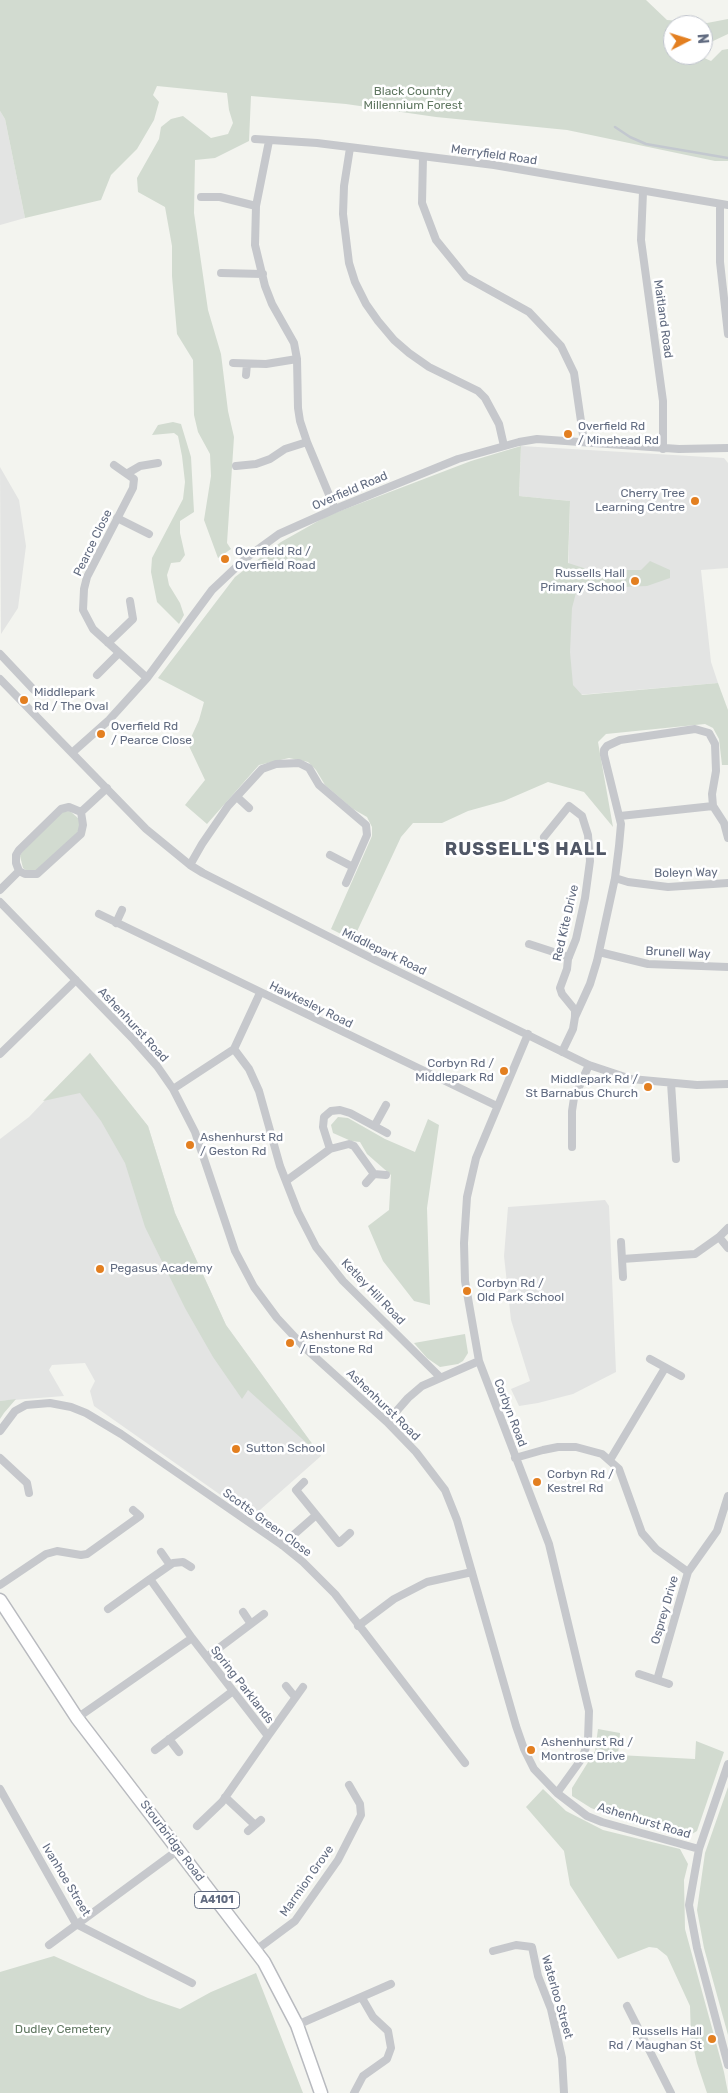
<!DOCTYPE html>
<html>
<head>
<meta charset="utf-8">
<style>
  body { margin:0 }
  #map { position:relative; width:728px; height:2093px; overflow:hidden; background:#f3f4ef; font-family:Rubik,sans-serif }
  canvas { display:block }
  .north { position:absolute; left:663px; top:15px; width:50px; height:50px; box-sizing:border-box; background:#fff; border:1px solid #c0c4cd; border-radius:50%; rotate:85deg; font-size:14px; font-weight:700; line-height:20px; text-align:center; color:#626c81 }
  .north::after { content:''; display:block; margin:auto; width:18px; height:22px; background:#e37f20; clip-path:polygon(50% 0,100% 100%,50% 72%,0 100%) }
</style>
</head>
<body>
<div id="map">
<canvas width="728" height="2093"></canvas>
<div class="north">N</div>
</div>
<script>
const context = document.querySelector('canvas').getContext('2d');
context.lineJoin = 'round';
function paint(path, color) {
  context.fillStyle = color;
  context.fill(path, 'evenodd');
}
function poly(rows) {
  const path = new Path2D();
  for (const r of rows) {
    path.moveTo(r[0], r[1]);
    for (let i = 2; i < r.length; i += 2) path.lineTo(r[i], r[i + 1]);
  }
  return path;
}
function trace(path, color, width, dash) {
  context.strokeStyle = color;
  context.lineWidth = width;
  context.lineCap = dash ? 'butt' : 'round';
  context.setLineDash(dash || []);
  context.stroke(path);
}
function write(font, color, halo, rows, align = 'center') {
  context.font = font + ' Rubik,sans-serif';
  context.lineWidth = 5;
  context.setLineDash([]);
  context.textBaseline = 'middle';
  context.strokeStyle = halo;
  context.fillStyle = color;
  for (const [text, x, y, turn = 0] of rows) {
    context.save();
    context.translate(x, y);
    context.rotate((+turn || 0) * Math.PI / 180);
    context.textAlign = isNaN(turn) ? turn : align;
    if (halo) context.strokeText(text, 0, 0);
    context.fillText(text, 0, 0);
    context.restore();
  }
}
paint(poly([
  [0,111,5,119,25,218,0,225],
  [521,446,724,458,728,463,728,568,701,570,711,662,718,683,565,696,570,501,519,496],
  [0,467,19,500,26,546,18,608,1,634],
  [90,1053,148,1126,175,1213,226,1325,321,1456,252,1517,94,1406,90,1391,95,1381,85,1363,52,1365,49,1370,64,1396,0,1401,0,1139,29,1117],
  [605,1200,609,1206,616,1372,573,1394,538,1403,519,1406,511,1389,530,1381,511,1320,504,1256,508,1207]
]), '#e3e4e3');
paint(poly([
  [0,0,646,0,667,20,707,23,728,19,728,34,711,42,703,52,703,25,673,25,673,55,702,55,702,57,711,61,722,50,728,49,728,161,715,161,567,130,436,117,346,104,251,96,249,141,215,158,195,160,194,213,208,310,221,354,228,411,234,437,227,543,231,549,218,558,204,520,211,476,210,454,198,432,194,415,193,360,177,334,172,276,172,246,165,207,138,192,137,178,159,139,161,127,171,119,183,116,211,138,228,134,233,123,229,110,227,93,157,86,153,95,159,102,154,120,137,149,111,175,101,200,25,218,5,119,0,111],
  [173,422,181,424,191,457,194,512,180,521,180,533,185,555,180,562,171,563,167,575,169,585,180,603,184,615,179,624,157,602,151,572,152,558,183,499,185,482,182,456,178,436,174,433,152,435,158,425],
  [521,446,519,496,570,501,568,563,590,570,641,570,650,561,670,570,670,578,647,586,577,589,572,608,570,652,573,685,582,695,718,683,728,710,728,765,722,765,719,739,713,728,705,724,606,734,598,742,613,827,584,792,548,782,504,801,468,811,442,823,413,823,401,837,353,940,331,929,372,836,372,827,367,817,353,809,325,785,316,770,308,762,289,758,259,765,207,824,185,805,205,780,188,744,199,720,204,702,158,678,235,577,281,542,327,516,471,461],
  [70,811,79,819,80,828,77,833,36,872,27,871,23,868,20,856,22,852,62,812],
  [90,1053,148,1126,175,1213,226,1325,321,1456,248,1390,242,1399,213,1357,185,1308,145,1227,125,1163,101,1121,80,1093,43,1101],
  [338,1117,348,1118,385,1139,415,1152,428,1119,439,1125,427,1208,430,1305,414,1301,383,1261,368,1226,389,1210,391,1175,367,1154,360,1142,351,1141,333,1133,331,1125],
  [465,1334,468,1353,463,1361,458,1364,440,1367,427,1358,414,1343],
  [16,1399,4,1413,0,1419,0,1401],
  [598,1729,620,1733,618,1755,695,1759,696,1741,724,1752,697,1831,685,1838,628,1822,591,1808,572,1796,572,1788,595,1751],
  [728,1787,728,2035,704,1948,697,1910,705,1853],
  [543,1789,566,1811,603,1830,680,1849,688,1864,684,1880,685,1929,724,2072,728,2093,707,2093,697,2063,691,2036,690,2006,667,1956,657,1948,649,1947,618,1959,570,1885,564,1851,526,1807],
  [54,1956,148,1998,180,2009,211,1992,256,1973,303,2093,0,2093,0,1972]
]), '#d2dbd0');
trace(poly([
  [615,127,630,137,646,144,728,158]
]), '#c3c8cf', 2.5);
const primary = poly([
  [0,1600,77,1718,264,1962,297,2025,321,2093]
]);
trace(primary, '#b8babf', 15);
trace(poly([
  [255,139,317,143,494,165,728,205],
  [269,141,256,206,255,245,265,286,272,304,294,343,297,359,298,408,300,421,307,442,335,509],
  [350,148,344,186,343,214,349,263,355,282,366,304,378,321,394,340,409,353,429,367,478,391,485,398,499,424,504,446],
  [423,157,422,203,436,240,466,277,529,312,561,346,574,373,584,442],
  [643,192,641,240,663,401,663,449],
  [201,197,220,197,256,206],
  [720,205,720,262,728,334],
  [221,273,263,274],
  [233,363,266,364,297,359],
  [246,375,247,364],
  [114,465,134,479,133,488,87,577,84,589,83,610,93,629,147,678],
  [236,466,256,464,270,459,285,449,307,442],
  [128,473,140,466,158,463],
  [117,518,149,534],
  [108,643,133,619,130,601],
  [0,654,34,690],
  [97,675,119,653],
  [0,679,146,829,190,865,203,873,375,960,589,1065,631,1079,697,1085,728,1084],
  [73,752,109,720,147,678,212,590,246,558,279,534,335,509,458,459,519,442,537,439,679,449,728,448],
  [237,797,249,808],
  [620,816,713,806],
  [544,837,569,806,582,816,588,835,590,861,585,898,576,939,568,959,567,969,560,988,562,994,575,1010,575,1017,573,1029,562,1052],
  [330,855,353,867],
  [190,865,202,844,228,806,262,769,276,764,299,763,309,768,319,785,366,825,367,835,346,883],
  [19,871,16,863,16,855,19,850,61,809,69,807,81,812],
  [615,878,628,882,668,887,728,883],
  [0,890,19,871,25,874,37,874,81,834,83,825,81,812,107,788],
  [0,902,134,1040,157,1066,173,1089,195,1132,235,1251,254,1287,277,1318,305,1348,387,1422,416,1452,445,1490,457,1520,516,1726,524,1749,534,1769,557,1793,587,1816,602,1822,699,1849],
  [99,914,497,1106],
  [116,923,122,910],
  [529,944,569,957],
  [599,952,648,964,728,967],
  [575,1017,590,984,597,961,615,878,619,846,621,824,604,755,604,750,607,746,620,740,695,729,709,733,715,744,716,771,712,794,713,806,724,823,728,838],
  [528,1034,476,1158,467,1197,464,1243,465,1281,479,1361,549,1544,589,1711,588,1740,583,1757,557,1793],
  [234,1049,249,1069,259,1091,280,1166,298,1212,316,1247,343,1281,440,1377],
  [0,1054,76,980],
  [671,1083,676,1159],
  [173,1089,234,1049,260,993],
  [375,1125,386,1105],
  [572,1147,572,1111,574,1098,589,1065],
  [330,1149,349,1144,354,1146,374,1174],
  [286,1181,330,1149,323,1127,324,1117,331,1111,340,1110,350,1113,387,1133],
  [366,1183,374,1174,386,1175],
  [719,1237,728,1248],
  [621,1242,623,1277],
  [622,1259,695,1254,719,1237,728,1228],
  [650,1359,681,1376],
  [387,1422,408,1398,422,1386,479,1361],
  [0,1431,15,1411,26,1405,50,1403,71,1407,86,1413,121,1434,282,1545,303,1562,335,1594,465,1763],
  [0,1458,27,1483,29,1493],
  [515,1458,543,1450,558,1447,576,1447,602,1454,619,1469,642,1533,656,1549,688,1572],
  [610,1460,665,1368],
  [304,1482,296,1490,339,1543,350,1533],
  [282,1545,315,1516],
  [161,1552,170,1565],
  [150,1579,173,1563,183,1562,191,1567],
  [0,1585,46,1554,57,1551,81,1555,87,1554,140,1516,133,1510],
  [108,1609,150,1579,192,1638,268,1736,222,1802,197,1826],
  [243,1612,251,1624],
  [358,1626,394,1599,427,1582,472,1572],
  [207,1657,264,1614],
  [639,1674,669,1684],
  [657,1680,688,1572,717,1531,728,1496],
  [286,1686,295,1697],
  [77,1718,192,1638],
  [268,1736,303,1687],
  [169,1739,179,1752],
  [155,1750,233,1691],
  [728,1764,699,1849,689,1905,697,1948,728,2065],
  [0,1789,76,1924,192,1983],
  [225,1797,255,1825],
  [248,1831,261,1820],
  [49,1945,178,1850],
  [256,1950,295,1921,338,1860,361,1815,360,1804,349,1785],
  [493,1951,516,1945,532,1947,538,1976,551,2009,562,2058,564,2093],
  [627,2006,671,2093],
  [297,2025,391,1984],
  [354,2093,363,2076,387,2059,391,2048,388,2031,373,2017,362,1998]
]), '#c6c8cc', 8);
trace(primary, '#fff', 12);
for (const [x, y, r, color] of [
  [568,434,5,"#e37f20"],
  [695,501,5,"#e37f20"],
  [225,559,5,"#e37f20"],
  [635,581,5,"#e37f20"],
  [24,700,5,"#e37f20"],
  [101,734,5,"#e37f20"],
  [504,1071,5,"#e37f20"],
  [648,1087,5,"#e37f20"],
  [190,1145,5,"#e37f20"],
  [100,1269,5,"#e37f20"],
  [467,1291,5,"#e37f20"],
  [290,1343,5,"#e37f20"],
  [236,1449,5,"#e37f20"],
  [537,1482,5,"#e37f20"],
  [531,1750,5,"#e37f20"],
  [712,2039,5,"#e37f20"]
]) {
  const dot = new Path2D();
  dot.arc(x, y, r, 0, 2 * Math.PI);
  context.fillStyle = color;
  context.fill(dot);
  trace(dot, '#fff', 2);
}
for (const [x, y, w] of [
  [217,1900,45]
]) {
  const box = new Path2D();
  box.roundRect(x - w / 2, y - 8.5, w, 17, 4);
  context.fillStyle = '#fff';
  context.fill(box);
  trace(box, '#626c81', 1);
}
write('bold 11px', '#626c81', null, [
  ["A4101",217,1900]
]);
write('12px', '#617862', '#fff', [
  ["Black Country",413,92],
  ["Millennium Forest",413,106],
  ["Dudley Cemetery",63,2030]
]);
write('12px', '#626c81', '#fff', [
  ["Merryfield Road",494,155,8],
  ["Maitland Road",663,319,82],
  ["Overfield Road",350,491,-23],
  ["Pearce Close",93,543,-64],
  ["Boleyn Way",686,873,-1],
  ["Red Kite Drive",566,923,-77],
  ["Middlepark Road",384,952,26],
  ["Brunell Way",678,953,3],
  ["Hawkesley Road",311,1005,26],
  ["Ashenhurst Road",133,1025,47],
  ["Ketley Hill Road",373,1292,46],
  ["Ashenhurst Road",383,1405,44],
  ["Corbyn Road",510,1413,69],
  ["Scotts Green Close",267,1523,36],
  ["Osprey Drive",665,1610,-74],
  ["Spring Parklands",242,1685,52],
  ["Ashenhurst Road",644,1821,17],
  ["Stourbridge Road",172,1841,53],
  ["Ivanhoe Street",66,1880,59],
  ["Marmion Grove",307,1881,-55],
  ["Waterloo Street",557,1997,74]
]);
write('12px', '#626c81', '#fff', [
  ["Overfield Rd",578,427],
  ["/ Minehead Rd",578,441],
  ["Cherry Tree",685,494,"right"],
  ["Learning Centre",685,508,"right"],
  ["Overfield Rd /",235,552],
  ["Overfield Road",235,566],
  ["Russells Hall",625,574,"right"],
  ["Primary School",625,588,"right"],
  ["Middlepark",34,693],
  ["Rd / The Oval",34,707],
  ["Overfield Rd",111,727],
  ["/ Pearce Close",111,741],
  ["Corbyn Rd /",494,1064,"right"],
  ["Middlepark Rd",494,1078,"right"],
  ["Middlepark Rd /",638,1080,"right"],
  ["St Barnabus Church",638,1094,"right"],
  ["Ashenhurst Rd",200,1138],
  ["/ Geston Rd",200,1152],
  ["Pegasus Academy",110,1269],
  ["Corbyn Rd /",477,1284],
  ["Old Park School",477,1298],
  ["Ashenhurst Rd",300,1336],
  ["/ Enstone Rd",300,1350],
  ["Sutton School",246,1449],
  ["Corbyn Rd /",547,1475],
  ["Kestrel Rd",547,1489],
  ["Ashenhurst Rd /",541,1743],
  ["Montrose Drive",541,1757],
  ["Russells Hall",702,2032,"right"],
  ["Rd / Maughan St",702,2046,"right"]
], 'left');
context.letterSpacing = '1px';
write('bold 18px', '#505766', '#fff', [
  ["RUSSELL'S HALL",526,850]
]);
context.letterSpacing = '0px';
</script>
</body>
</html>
